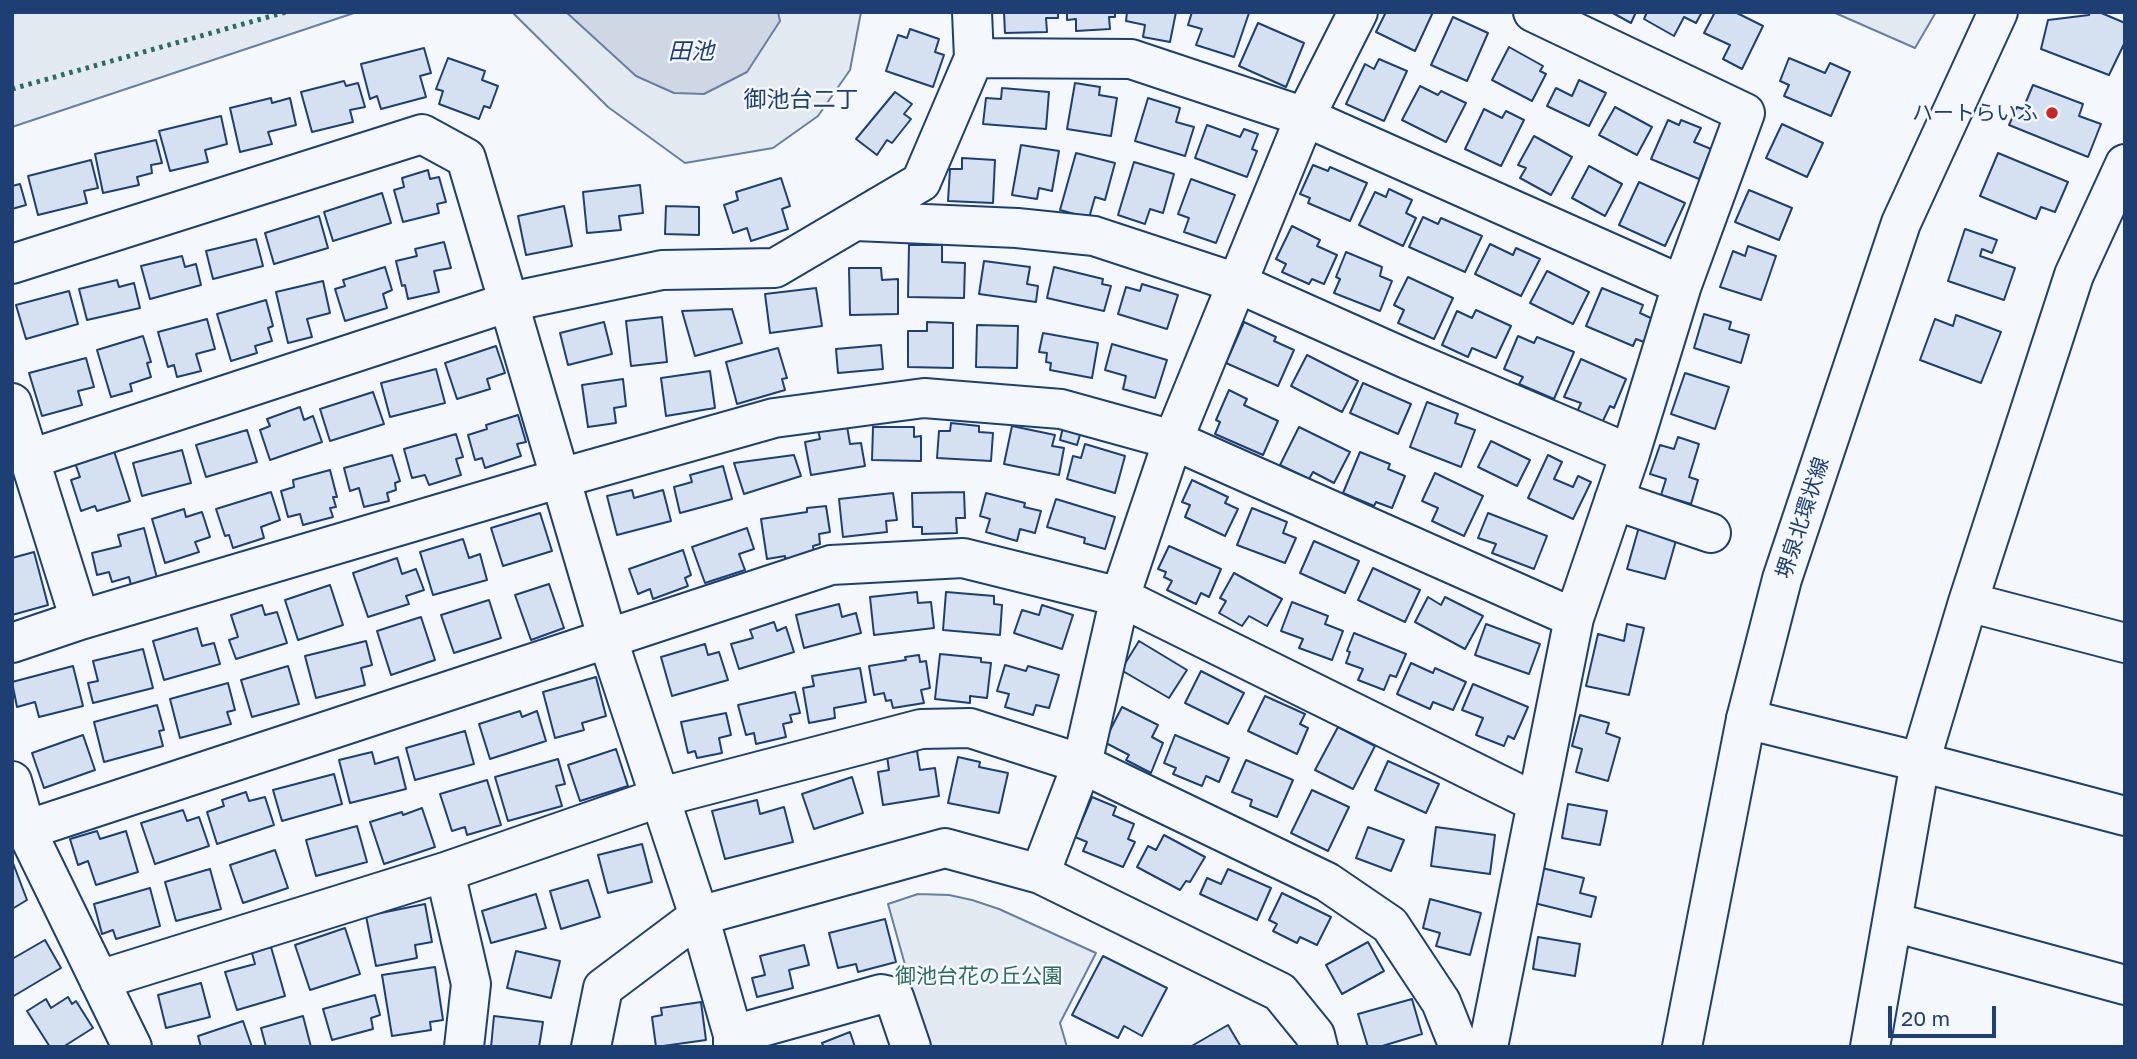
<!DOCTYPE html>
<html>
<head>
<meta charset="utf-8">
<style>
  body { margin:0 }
  #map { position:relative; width:2137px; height:1059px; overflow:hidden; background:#f4f7fb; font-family:"Golos Text",sans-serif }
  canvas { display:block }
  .frame { position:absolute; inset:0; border:14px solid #1d3f73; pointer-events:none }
  .scale { position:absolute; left:1888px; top:1006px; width:108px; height:32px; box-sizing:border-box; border:4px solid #1d3f73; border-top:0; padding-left:9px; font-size:21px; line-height:24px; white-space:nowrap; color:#1d3f73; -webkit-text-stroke:5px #f4f7fb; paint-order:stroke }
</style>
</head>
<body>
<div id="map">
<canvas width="2137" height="1059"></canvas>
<div class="frame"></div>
<div class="scale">20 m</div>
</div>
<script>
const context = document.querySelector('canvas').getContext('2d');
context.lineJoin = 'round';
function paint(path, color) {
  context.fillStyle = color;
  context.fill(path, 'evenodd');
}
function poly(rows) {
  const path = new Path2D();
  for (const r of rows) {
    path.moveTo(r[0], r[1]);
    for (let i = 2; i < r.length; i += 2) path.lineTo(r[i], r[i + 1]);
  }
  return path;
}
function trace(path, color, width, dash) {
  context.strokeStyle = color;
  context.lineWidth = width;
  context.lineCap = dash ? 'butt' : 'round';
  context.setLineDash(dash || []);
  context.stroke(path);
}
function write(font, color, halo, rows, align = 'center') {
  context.font = font + ' "Golos Text","Noto Sans JP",sans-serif';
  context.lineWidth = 5;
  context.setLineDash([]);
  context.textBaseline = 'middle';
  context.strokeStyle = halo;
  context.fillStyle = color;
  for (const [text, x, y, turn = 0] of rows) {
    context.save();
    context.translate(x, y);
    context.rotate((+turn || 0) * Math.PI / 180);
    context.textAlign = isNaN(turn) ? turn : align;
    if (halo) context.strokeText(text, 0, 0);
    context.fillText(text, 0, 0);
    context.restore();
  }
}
const green = poly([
  [12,12,357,12,12,127,12,12],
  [512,12,861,12,850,70,818,116,773,148,685,163,608,107,512,12],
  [1833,12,1936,12,1915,48,1833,12],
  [918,894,949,895,972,900,999,909,1096,953,1060,1023,1067,1047,928,1047,888,904,918,894]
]);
paint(green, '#e3e9f0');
trace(green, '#687fa3', 2);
const water = poly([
  [566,12,778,12,780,21,747,72,704,94,674,93,636,76,566,12]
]);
paint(water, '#cfd7e4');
trace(water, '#687fa3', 2);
const building = poly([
  [1004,12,1058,12,1058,18,1046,18,1047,32,1005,33,1004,12],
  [1067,12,1115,12,1115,17,1109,17,1110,29,1076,31,1076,19,1067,20,1067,12],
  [1127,12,1176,12,1170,42,1143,37,1145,25,1126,21,1127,12],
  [1192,12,1249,13,1234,57,1196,45,1202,29,1188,25,1192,12],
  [1386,12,1433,12,1415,51,1376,32,1386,12],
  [1611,12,1636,12,1631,23,1611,12],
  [1647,12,1702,12,1696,23,1684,17,1674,36,1644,19,1647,12],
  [1715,12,1735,12,1763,26,1742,69,1723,59,1730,45,1704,33,1715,12],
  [2090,12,2099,12,2125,23,2125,42,2109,75,2041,49,2048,20,2089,15,2090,12],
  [1453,17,1488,33,1467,81,1431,65,1453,17],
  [1258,23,1304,43,1286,87,1239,66,1258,23],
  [910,29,939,39,935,52,944,55,933,87,886,71,898,35,907,38,910,29],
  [1509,47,1543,66,1540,71,1546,74,1532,101,1492,80,1509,47],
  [424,48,431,73,420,76,426,97,381,109,377,96,370,99,361,64,424,48],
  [448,58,485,71,482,80,498,86,490,108,484,106,479,119,439,104,443,91,436,89,448,58],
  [1789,58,1825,73,1830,63,1850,72,1831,116,1784,96,1789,85,1780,81,1789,58],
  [1379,59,1407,71,1384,121,1346,104,1365,64,1374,69,1379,59],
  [1579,80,1606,93,1589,126,1547,106,1556,88,1572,96,1579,80],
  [344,81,346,86,358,83,365,107,350,110,353,122,312,132,301,92,344,81],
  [1075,83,1100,87,1099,95,1117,98,1111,136,1067,129,1075,83],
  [2033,85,2083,104,2079,116,2101,124,2088,157,2009,125,2017,107,2023,109,2033,85],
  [1420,86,1438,95,1441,91,1466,103,1446,142,1402,120,1420,86],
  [1002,88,1049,92,1046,129,983,124,986,98,1001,99,1002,88],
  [895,92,912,104,904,114,911,119,892,143,887,140,877,155,856,139,895,92],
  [271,98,272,103,290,98,296,125,268,132,272,144,240,152,230,108,271,98],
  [1148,98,1180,108,1176,122,1194,127,1185,156,1135,141,1148,98],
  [1615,107,1652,127,1637,155,1599,135,1615,107],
  [1484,109,1502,118,1506,111,1524,120,1501,166,1465,149,1484,109],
  [221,116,227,144,205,150,208,162,170,171,159,131,221,116],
  [1668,120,1679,125,1681,120,1701,128,1694,142,1711,149,1699,179,1651,159,1668,120],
  [1782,124,1823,143,1807,177,1766,158,1782,124],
  [1207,125,1240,137,1244,129,1258,134,1252,149,1257,151,1247,177,1195,158,1207,125],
  [1534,136,1572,157,1551,195,1520,178,1526,168,1518,165,1534,136],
  [156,140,162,163,151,165,152,173,137,177,139,185,103,193,95,154,156,140],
  [1021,145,1059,151,1052,191,1039,188,1037,199,1012,195,1021,145],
  [1076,153,1115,163,1105,200,1095,197,1089,218,1060,210,1076,153],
  [1998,153,2068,182,2055,212,2041,207,2036,219,1980,196,1998,153],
  [962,158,995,160,993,203,948,201,950,169,962,169,962,158],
  [91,160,98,188,84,191,87,203,38,215,28,176,91,160],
  [1134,162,1174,174,1163,213,1150,209,1145,224,1118,215,1134,162],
  [1313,165,1328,171,1330,167,1367,183,1350,221,1308,203,1310,198,1300,194,1313,165],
  [1589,166,1622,184,1605,216,1572,198,1589,166],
  [428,170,430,179,439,177,446,202,437,204,439,213,403,222,394,190,404,187,402,178,428,170],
  [781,178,790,206,782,209,788,229,751,241,747,228,733,233,724,205,738,200,736,192,781,178],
  [1191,179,1235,195,1216,243,1184,232,1189,218,1178,214,1191,179],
  [1639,182,1685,203,1665,246,1619,225,1639,182],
  [20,184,26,205,12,209,12,186,20,184],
  [640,185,643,213,619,216,621,230,587,233,583,192,640,185],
  [1389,189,1412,200,1406,213,1416,218,1403,246,1359,225,1375,192,1386,197,1389,189],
  [1749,190,1792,208,1779,240,1735,222,1749,190],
  [382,193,391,223,333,241,324,212,382,193],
  [564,206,572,246,526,255,518,216,564,206],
  [666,206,699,207,699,235,665,234,666,206],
  [319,216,328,248,274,264,265,233,319,216],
  [1423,217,1438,224,1441,218,1482,236,1465,272,1409,247,1423,217],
  [1292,226,1320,240,1317,246,1337,255,1324,284,1312,279,1309,284,1282,272,1286,264,1276,259,1292,226],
  [1965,229,1997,240,1992,253,1982,249,1980,256,2015,268,2004,300,1948,281,1965,229],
  [256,239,263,266,213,279,206,251,256,239],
  [444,242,451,268,434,271,439,292,408,299,405,285,402,286,396,261,417,256,415,249,444,242],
  [1490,244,1513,255,1516,248,1540,259,1521,296,1475,274,1490,244],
  [909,245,942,245,942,262,965,263,964,298,908,297,909,245],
  [1748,246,1776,256,1761,300,1720,287,1733,251,1745,256,1748,246],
  [1346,252,1382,267,1380,276,1392,281,1380,311,1334,293,1340,279,1336,277,1346,252],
  [182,256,185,267,196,264,201,285,150,299,141,266,182,256],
  [984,261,1030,267,1027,284,1038,286,1036,302,979,294,984,261],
  [385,267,392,290,383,294,387,308,345,321,335,289,345,286,343,280,385,267],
  [1054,267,1103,279,1102,284,1111,286,1104,311,1047,298,1054,267],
  [849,268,881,268,882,280,898,279,898,314,850,315,849,268],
  [1547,271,1589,292,1573,324,1530,303,1547,271],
  [1408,277,1453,298,1434,339,1398,323,1404,310,1394,305,1408,277],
  [117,280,119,287,134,283,140,308,87,320,79,289,117,280],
  [323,281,330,313,307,319,312,337,288,343,276,292,323,281],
  [1142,284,1178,295,1167,329,1118,314,1126,287,1140,291,1142,284],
  [816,288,822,326,770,333,765,294,816,288],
  [1602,288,1643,305,1640,313,1653,319,1644,342,1636,339,1633,346,1586,326,1602,288],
  [69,291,78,324,26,339,16,305,69,291],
  [266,300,273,326,268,328,272,341,255,346,257,353,231,361,217,314,266,300],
  [732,309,742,343,695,356,682,311,732,309],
  [1476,310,1511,326,1496,358,1472,348,1468,357,1442,345,1457,311,1472,318,1476,310],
  [1704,314,1731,322,1729,329,1749,335,1741,363,1694,348,1704,314],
  [1956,315,2001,332,1981,383,1920,360,1935,319,1953,326,1956,315],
  [662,317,667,362,631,366,626,321,662,317],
  [207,319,215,349,196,354,201,371,177,377,174,365,168,367,158,332,207,319],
  [604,322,612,354,568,365,560,333,604,322],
  [927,322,953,323,953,368,908,367,908,331,927,331,927,322],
  [1244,322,1276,337,1274,341,1294,350,1278,386,1226,363,1244,322],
  [977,325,1018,326,1017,368,976,367,977,325],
  [1043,333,1098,343,1092,378,1050,370,1051,363,1046,362,1047,353,1039,352,1043,333],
  [143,336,151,362,147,363,151,377,130,384,132,391,111,397,97,350,143,336],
  [1518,336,1534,343,1537,337,1574,352,1554,399,1519,384,1523,377,1504,369,1518,336],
  [1112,344,1167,360,1155,398,1123,389,1126,376,1105,370,1112,344],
  [881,345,883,369,838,373,836,349,881,345],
  [496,346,505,373,487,379,490,389,457,399,445,363,496,346],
  [778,348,787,378,782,379,785,390,737,404,726,362,778,348],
  [1307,355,1358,381,1342,412,1291,386,1307,355],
  [86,358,94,387,78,391,82,405,42,416,29,373,86,358],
  [1581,359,1626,379,1614,408,1610,406,1602,423,1577,412,1581,403,1564,397,1581,359],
  [436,369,445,403,390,417,381,383,436,369],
  [710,371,715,408,666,416,661,378,710,371],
  [1685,373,1729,387,1715,429,1671,414,1685,373],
  [623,379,626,406,614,408,616,423,588,427,582,385,623,379],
  [1363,383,1411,404,1398,434,1350,413,1363,383],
  [1229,390,1247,399,1244,405,1278,421,1263,455,1215,434,1220,422,1216,420,1229,390],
  [373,392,384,424,330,441,320,409,373,392],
  [1427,402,1458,414,1455,423,1475,430,1461,467,1410,447,1427,402],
  [300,407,304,420,313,416,322,442,270,460,260,430,270,426,267,419,300,407],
  [518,415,526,442,517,444,521,456,485,468,482,458,475,460,468,435,487,429,486,425,518,415],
  [951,423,979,426,979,432,993,433,991,461,937,458,939,431,950,431,951,423],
  [1064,423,1082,428,1077,445,1060,440,1064,423],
  [847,426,850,444,861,443,865,466,811,475,805,442,820,439,818,430,847,426],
  [1012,426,1055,435,1052,446,1064,448,1059,475,1004,464,1012,426],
  [873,427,914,427,914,437,921,436,921,461,872,460,873,427],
  [1299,427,1350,452,1334,483,1313,472,1309,479,1280,465,1299,427],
  [247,430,257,462,206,477,196,445,247,430],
  [456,434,463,457,456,459,461,475,429,485,425,475,412,478,404,449,456,434],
  [1678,437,1699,444,1689,477,1698,480,1691,504,1661,495,1666,479,1650,474,1660,445,1674,449,1678,437],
  [1491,441,1530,460,1517,486,1478,467,1491,441],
  [1085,444,1125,456,1115,493,1067,479,1073,456,1081,458,1085,444],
  [182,450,191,483,142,496,133,463,182,450],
  [114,451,130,501,97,511,95,506,81,511,71,480,80,477,75,463,114,451],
  [1360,452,1390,464,1388,469,1405,476,1392,508,1376,502,1374,506,1343,493,1360,452],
  [392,455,400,481,395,483,396,490,387,493,389,501,364,507,359,488,350,491,344,468,392,455],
  [794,455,801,476,744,494,734,463,794,455],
  [1548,455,1562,462,1554,479,1573,487,1578,476,1591,482,1573,519,1528,498,1548,455],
  [723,466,732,499,680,513,674,487,692,482,690,475,723,466],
  [330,470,337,497,333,497,336,507,330,508,333,517,303,525,300,514,288,517,281,491,294,487,293,480,330,470],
  [1435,473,1483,496,1464,536,1432,521,1438,508,1422,501,1435,473],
  [1192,480,1228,497,1225,503,1238,509,1225,536,1185,517,1190,505,1182,502,1192,480],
  [632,490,634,498,663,490,671,521,617,535,607,496,632,490],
  [271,492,280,520,261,527,264,538,233,548,229,535,225,536,216,509,271,492],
  [964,492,965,518,956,518,957,533,922,534,922,527,913,527,912,493,964,492],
  [893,493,897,520,886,521,887,532,843,537,839,499,893,493],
  [986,493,1025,503,1024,507,1041,511,1035,533,1020,529,1017,541,986,532,990,519,980,516,986,493],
  [1056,499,1115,517,1105,549,1084,543,1085,538,1047,527,1056,499],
  [826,506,830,532,819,534,820,544,813,546,814,554,785,559,785,556,767,559,761,519,807,512,807,508,826,506],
  [1252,508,1287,522,1283,533,1296,538,1285,563,1237,545,1252,508],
  [184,509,186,517,202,512,210,537,195,542,199,552,165,563,152,519,184,509],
  [540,513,552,551,503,566,491,528,540,513],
  [1488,513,1547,536,1534,569,1492,553,1496,544,1478,538,1488,513],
  [1639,527,1677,537,1665,579,1627,569,1639,527],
  [144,528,157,578,131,585,129,577,112,582,109,572,97,575,92,553,121,546,118,535,144,528],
  [747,528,754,549,739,554,745,570,705,583,692,547,747,528],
  [463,539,469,558,480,554,487,580,433,595,420,552,463,539],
  [1314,541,1359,561,1345,593,1300,573,1314,541],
  [1169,546,1221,569,1209,597,1201,593,1196,604,1167,590,1172,581,1164,577,1166,572,1158,569,1169,546],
  [683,550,691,575,685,578,688,586,653,599,650,589,638,594,629,569,683,550],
  [34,552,48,605,12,615,12,558,34,552],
  [397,558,402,574,416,569,424,590,406,596,409,604,368,617,353,573,397,558],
  [1373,568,1420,590,1405,622,1358,600,1373,568],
  [1234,573,1282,599,1267,626,1249,616,1242,626,1219,613,1226,601,1220,598,1234,573],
  [549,584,564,628,531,640,515,595,549,584],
  [330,585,343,625,298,640,285,600,330,585],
  [917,592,918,603,931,602,934,628,874,635,870,597,917,592],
  [946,592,994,596,994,604,1002,605,1000,635,943,630,946,592],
  [1428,597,1441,605,1445,597,1483,616,1465,649,1415,622,1428,597],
  [489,600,501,638,454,653,441,615,489,600],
  [1292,602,1328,616,1325,624,1343,631,1332,660,1299,648,1303,639,1281,631,1292,602],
  [839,604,842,617,856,613,861,633,804,648,796,615,839,604],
  [262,605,265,615,277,612,287,643,236,659,229,640,238,637,231,615,262,605],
  [1042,605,1073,615,1062,649,1014,633,1022,610,1039,615,1042,605],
  [421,617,435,660,391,675,377,631,421,617],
  [774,622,777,631,786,627,794,652,739,669,731,644,753,638,750,630,774,622],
  [1486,624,1540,644,1529,674,1475,655,1486,624],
  [1627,624,1644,628,1629,695,1586,686,1598,634,1624,641,1627,624],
  [197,628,202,646,214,643,220,664,164,680,153,641,197,628],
  [1354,633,1406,654,1396,677,1390,675,1384,690,1358,680,1363,669,1346,663,1350,652,1347,651,1354,633],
  [366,641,372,665,361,668,365,685,316,698,305,656,366,641],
  [1139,641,1187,670,1169,698,1121,670,1139,641],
  [705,644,708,655,719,652,728,680,672,696,661,657,705,644],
  [143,649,153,688,93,703,88,683,98,681,93,661,143,649],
  [940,654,981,658,981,662,991,663,987,698,970,696,970,703,935,699,940,654],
  [919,655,920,662,926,661,930,688,921,690,924,703,893,708,891,700,886,701,884,693,874,695,869,666,906,660,905,657,919,655],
  [1411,663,1433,673,1435,668,1466,682,1453,710,1433,702,1430,709,1397,694,1411,663],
  [1005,665,1026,671,1028,666,1059,675,1049,708,1036,705,1033,715,1005,707,1009,694,997,691,1005,665],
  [73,666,83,706,39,717,35,702,17,707,12,682,73,666],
  [288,666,299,704,252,717,241,680,288,666],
  [860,668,866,702,834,708,835,718,809,723,803,688,814,686,812,676,860,668],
  [1201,671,1244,693,1228,724,1185,703,1201,671],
  [596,677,606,716,582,723,584,730,555,738,543,692,596,677],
  [228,683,235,710,227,712,231,724,180,738,170,699,228,683],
  [1473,684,1528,707,1514,739,1508,736,1504,746,1476,735,1483,718,1462,710,1473,684],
  [795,692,800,713,790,715,792,722,783,724,786,737,756,744,754,733,746,735,738,705,795,692],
  [1265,696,1305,714,1300,724,1308,728,1297,754,1248,731,1265,696],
  [157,705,164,730,159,731,163,746,104,762,94,722,157,705],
  [1122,707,1158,725,1152,737,1163,743,1151,773,1126,760,1129,755,1104,742,1122,707],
  [520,711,522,717,537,711,546,741,490,759,479,724,520,711],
  [726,713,731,735,719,738,722,753,697,758,695,751,688,753,681,722,726,713],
  [1580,715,1609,723,1606,733,1620,738,1608,781,1576,772,1582,749,1572,746,1580,715],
  [1338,727,1375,746,1353,789,1315,770,1338,727],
  [465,731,474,764,415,780,406,748,465,731],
  [83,735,95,770,44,788,32,753,83,735],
  [1175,735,1229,758,1219,782,1206,776,1202,786,1173,774,1176,768,1164,763,1175,735],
  [616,749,628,786,580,801,568,765,616,749],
  [917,751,920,770,935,768,939,796,883,805,878,772,889,770,887,756,917,751],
  [372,752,375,764,398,757,406,789,350,803,339,760,372,752],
  [958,757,980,762,979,767,1008,773,999,813,948,803,958,757],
  [558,759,565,784,556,786,562,806,508,821,495,777,558,759],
  [1246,760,1293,780,1277,817,1250,806,1252,800,1232,792,1246,760],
  [1388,761,1439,784,1426,813,1375,790,1388,761],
  [334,774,342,804,282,821,273,790,334,774],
  [852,777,863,813,814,829,802,794,852,777],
  [487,780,501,825,467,835,465,827,452,831,440,794,487,780],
  [1312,790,1349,807,1328,851,1291,833,1312,790],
  [246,792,249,801,265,797,274,825,217,844,207,812,224,806,222,800,246,792],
  [1092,797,1116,807,1113,815,1134,824,1128,839,1135,842,1123,867,1083,851,1087,842,1075,837,1092,797],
  [757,800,760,814,784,807,793,842,725,859,712,811,757,800],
  [1568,804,1607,811,1600,845,1562,838,1568,804],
  [422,808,435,847,384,864,370,822,402,812,403,815,422,808],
  [183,810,187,821,199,817,209,846,155,864,141,823,183,810],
  [357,826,367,862,316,876,306,840,357,826],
  [1368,827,1404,840,1391,871,1356,858,1368,827],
  [1436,827,1495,835,1490,874,1431,866,1436,827],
  [97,831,100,839,126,831,138,872,96,885,88,861,78,865,70,839,97,831],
  [1164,835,1205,857,1190,882,1186,881,1180,890,1137,867,1148,846,1156,850,1164,835],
  [642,844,652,882,608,893,598,855,642,844],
  [275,850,288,888,243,903,230,865,275,850],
  [13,863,27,900,12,909,12,863,13,863],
  [1542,868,1584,878,1580,893,1596,897,1591,917,1534,903,1542,868],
  [210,869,221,909,176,921,165,882,210,869],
  [1228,869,1271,888,1257,920,1200,894,1207,878,1221,884,1228,869],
  [588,880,600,917,561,929,550,891,588,880],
  [150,888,160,926,116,939,113,930,102,934,94,904,150,888],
  [1282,893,1331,917,1317,945,1300,937,1297,943,1273,931,1277,924,1269,920,1282,893],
  [536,894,546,928,491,943,482,911,536,894],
  [1430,899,1481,913,1470,955,1436,946,1440,933,1423,928,1430,899],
  [425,904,432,942,415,945,417,958,376,966,366,916,425,904],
  [885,919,896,962,858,972,856,964,838,968,829,933,885,919],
  [345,928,360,974,310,990,295,945,345,928],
  [1538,937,1580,944,1575,976,1533,969,1538,937],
  [45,940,61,968,12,997,12,959,45,940],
  [1368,942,1384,971,1342,994,1326,965,1368,942],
  [804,945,809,965,789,970,793,988,757,997,752,978,765,975,760,956,804,945],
  [271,947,285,996,237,1010,225,972,255,964,252,953,271,947],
  [516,951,560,961,551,998,507,988,516,951],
  [1103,956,1167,988,1142,1036,1124,1026,1118,1038,1072,1015,1103,956],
  [435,967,443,1020,430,1022,431,1030,392,1036,382,975,435,967],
  [201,983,210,1017,166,1028,158,995,201,983],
  [375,995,380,1015,371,1018,373,1029,332,1040,323,1009,375,995],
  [68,997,72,1004,76,1001,93,1028,63,1047,50,1047,27,1011,46,999,51,1008,68,997],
  [1412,999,1422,1034,1379,1047,1368,1047,1358,1014,1412,999],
  [701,1002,706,1040,656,1047,652,1017,662,1015,661,1008,701,1002],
  [303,1016,311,1047,266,1047,261,1028,303,1016],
  [494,1016,543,1022,539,1047,491,1047,494,1016],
  [243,1021,252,1047,201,1047,198,1036,243,1021],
  [1228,1025,1241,1047,1190,1047,1228,1025],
  [850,1032,855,1047,824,1047,822,1043,850,1032]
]);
paint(building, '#d5e0f0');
trace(building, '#1d3f73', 2);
const minor = poly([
  [974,58,1131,59,1305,117,1682,285],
  [856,221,1017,228,1094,236,1237,283,1409,360,1630,454],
  [12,264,422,134,466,158,608,640,699,916,733,1035,733,1047],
  [12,403,80,620,561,478,774,418,924,398,1061,409,1173,440,1574,618],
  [30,459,509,302,662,270,775,268,921,182,974,58,972,12],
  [1614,500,1711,533],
  [1968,602,2125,643],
  [12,643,80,620],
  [1746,719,1920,762,2125,816],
  [12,781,26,830,132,1047],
  [26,830,831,565,963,558,1120,597,1537,803],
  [445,872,471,984,464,1047],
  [1040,874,1082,764,1120,597,1173,440,1305,117,1358,12],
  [1893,922,2125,985],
  [99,980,445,872,661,797,921,729,970,728,1082,764,1327,882,1390,925,1441,1002,1459,1047],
  [733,1035,881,994,894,997,911,1047],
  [591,1047,603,988,699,916,945,848,1040,874,1280,992,1315,1035,1318,1047],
  [1488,1047,1574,618,1630,454,1682,285,1745,113,1533,12],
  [1870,1047,1920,762,1968,602,2074,275,2125,164]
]);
const major = poly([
  [1682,1047,1746,719,1782,579,1901,223,1998,12]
]);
trace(minor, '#1d3f73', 42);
trace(major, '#1d3f73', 42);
trace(minor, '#f4f7fb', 38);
trace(major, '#f4f7fb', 38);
trace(poly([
  [12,89,286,12]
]), '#2c6c60', 5, [3.5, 5]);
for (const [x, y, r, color] of [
  [2052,113,7,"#c62828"]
]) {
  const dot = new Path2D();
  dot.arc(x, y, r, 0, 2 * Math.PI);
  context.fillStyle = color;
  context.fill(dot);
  trace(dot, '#f4f7fb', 2.5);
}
write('21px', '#1d3f73', '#f4f7fb', [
  ["ハートらいふ",2038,113]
], 'right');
write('21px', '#1d3f73', '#f4f7fb', [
  ["堺泉北環状線",1803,518,-72]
]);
write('21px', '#2c6c60', '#f4f7fb', [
  ["御池台花の丘公園",979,976]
]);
write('italic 23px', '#1d3f73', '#f4f7fb', [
  ["田池",691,52]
]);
write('23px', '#1d3f73', '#f4f7fb', [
  ["御池台二丁",801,100]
]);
</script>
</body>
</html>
